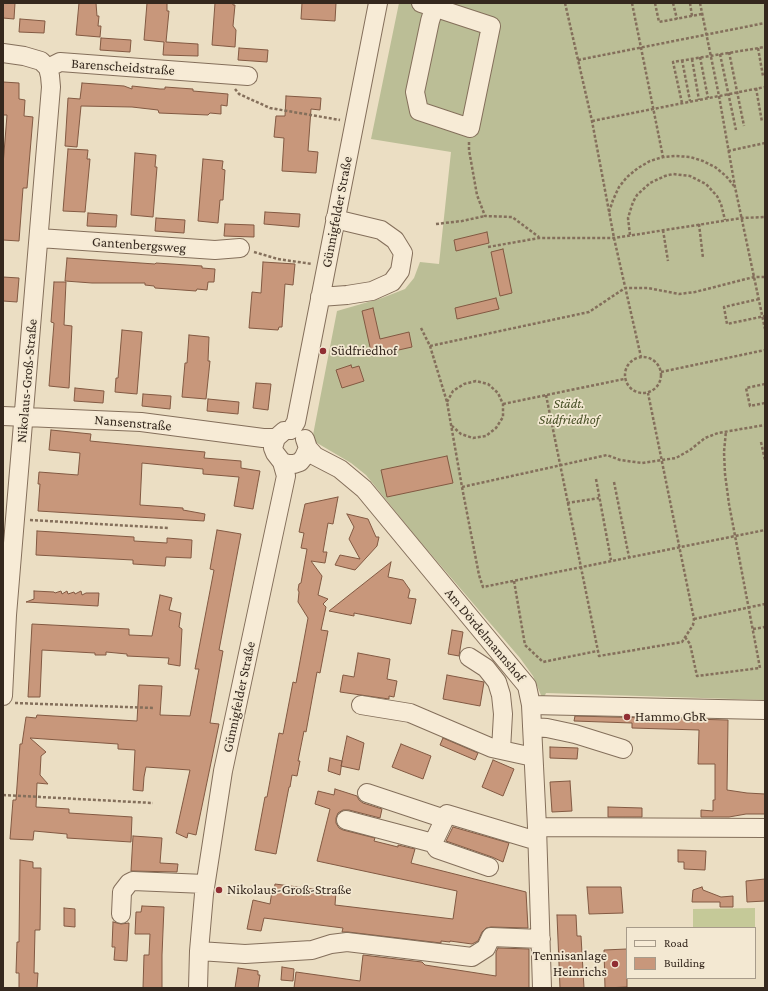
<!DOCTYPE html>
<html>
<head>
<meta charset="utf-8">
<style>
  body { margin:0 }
  #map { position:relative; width:768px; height:991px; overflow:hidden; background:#ebdec3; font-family:"Crimson Pro",serif }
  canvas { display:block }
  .frame { position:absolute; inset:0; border:4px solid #35281e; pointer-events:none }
  .legend { position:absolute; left:626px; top:927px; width:130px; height:52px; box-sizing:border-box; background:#f3e8d2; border:1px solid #a79b8a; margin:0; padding:5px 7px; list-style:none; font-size:12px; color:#35281e }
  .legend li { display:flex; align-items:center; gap:8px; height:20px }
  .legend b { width:20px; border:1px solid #a79b8a }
</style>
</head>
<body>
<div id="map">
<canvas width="768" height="991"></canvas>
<div class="frame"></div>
<ul class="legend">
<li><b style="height:5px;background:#f7ebd6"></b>Road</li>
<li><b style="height:11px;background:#c8977b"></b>Building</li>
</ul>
</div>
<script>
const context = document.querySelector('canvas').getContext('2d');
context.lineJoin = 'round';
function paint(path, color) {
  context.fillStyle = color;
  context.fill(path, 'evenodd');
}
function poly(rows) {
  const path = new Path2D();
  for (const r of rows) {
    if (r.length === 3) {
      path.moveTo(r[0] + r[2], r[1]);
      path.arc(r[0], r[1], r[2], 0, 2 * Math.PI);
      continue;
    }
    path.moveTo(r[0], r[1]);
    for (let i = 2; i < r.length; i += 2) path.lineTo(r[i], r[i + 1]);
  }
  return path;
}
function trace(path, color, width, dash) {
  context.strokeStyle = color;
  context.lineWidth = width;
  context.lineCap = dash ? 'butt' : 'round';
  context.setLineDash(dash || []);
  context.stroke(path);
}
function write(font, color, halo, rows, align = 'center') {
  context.font = font + ' "Crimson Pro",serif';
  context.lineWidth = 3.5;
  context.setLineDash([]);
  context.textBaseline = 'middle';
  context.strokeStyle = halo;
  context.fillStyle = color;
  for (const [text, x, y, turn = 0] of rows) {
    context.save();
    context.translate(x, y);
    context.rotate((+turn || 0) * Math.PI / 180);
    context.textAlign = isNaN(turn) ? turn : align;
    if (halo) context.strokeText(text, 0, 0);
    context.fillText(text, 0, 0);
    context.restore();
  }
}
paint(poly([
  [755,908,755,928,693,928,693,909]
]), '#c5c998');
paint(poly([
  [399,3,765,3,765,700,546,693,543,700,533,676,520,658,417,538,366,475,351,463,312,440,337,311,382,298,405,289,414,278,420,262,439,264,451,152,371,139]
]), '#bbbe96');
const building = poly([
  [3,3,15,3,14,19,3,18,3,3],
  [79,3,96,3,97,16,99,16,98,26,101,26,100,37,76,35,79,3],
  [147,3,167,3,167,11,169,11,166,42,198,44,198,56,163,55,164,42,144,40,147,3],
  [215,3,233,3,233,5,235,5,233,26,236,30,235,47,212,45,215,3],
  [302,3,336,3,335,21,301,19,302,3],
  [20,19,45,21,44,33,19,32,20,19],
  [101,38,131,40,130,52,100,50,101,38],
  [239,48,268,50,267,62,238,60,239,48],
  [3,82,19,83,19,99,25,100,24,116,33,117,27,188,23,188,19,241,3,240,3,165,7,115,3,115,3,82],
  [82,83,124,86,132,89,132,86,160,89,165,89,165,87,193,89,193,91,228,94,227,106,221,105,221,114,210,113,208,115,159,113,158,110,132,107,81,106,77,147,65,146,68,98,80,99,82,83],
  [286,96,321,98,320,110,311,109,308,151,318,152,316,173,282,171,284,138,274,137,276,116,285,116,286,96],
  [68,149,88,150,87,159,90,159,85,212,63,211,68,149],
  [135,153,156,155,155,167,157,167,153,217,131,215,135,153],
  [203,159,223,161,222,169,225,170,223,200,220,200,218,223,198,221,203,159],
  [265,212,300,214,299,227,264,224,265,212],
  [88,213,117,215,116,227,87,226,88,213],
  [156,218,185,220,184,233,155,231,156,218],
  [225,224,254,225,254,237,224,236,225,224],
  [487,232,489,243,456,251,454,240,487,232],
  [503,249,512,293,500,296,491,252,503,249],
  [67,258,155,264,156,263,202,266,202,268,215,269,214,282,208,282,207,290,197,289,196,291,155,288,154,286,145,285,145,283,92,283,65,281,67,258],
  [263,262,295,264,293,285,285,284,282,327,279,327,278,330,249,328,252,292,261,293,263,262],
  [3,277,19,278,17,302,3,301,3,277],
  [54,282,66,282,64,325,72,326,69,388,49,386,54,323,51,322,54,282],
  [496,298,499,309,457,319,455,308,496,298],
  [373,308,380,339,409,332,412,347,372,356,362,311,373,308],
  [122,330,142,332,137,394,115,392,116,378,118,378,122,330],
  [189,335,209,337,208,361,210,361,206,399,182,397,185,363,187,363,189,335],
  [351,365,352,368,359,366,364,381,342,388,336,370,351,365],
  [256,383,271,384,268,410,253,408,256,383],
  [75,388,104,391,103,403,74,401,75,388],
  [143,394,171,396,170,409,142,406,143,394],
  [208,399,239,402,238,414,207,411,208,399],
  [51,430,91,434,90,441,205,452,204,458,241,461,241,468,260,471,253,509,234,506,239,477,203,474,203,469,142,463,140,505,183,508,183,510,205,514,204,521,38,511,40,484,38,484,39,472,78,475,80,453,49,450,51,430],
  [447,456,453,483,387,497,381,470,447,456],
  [338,497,333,524,328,523,323,552,327,552,325,563,311,561,322,576,318,595,328,599,323,604,326,607,321,630,328,631,320,673,317,672,306,732,304,731,298,761,300,761,297,776,292,775,290,787,289,787,276,854,255,850,265,797,267,797,279,733,283,734,293,682,296,683,308,618,298,602,299,592,298,590,299,584,301,583,307,549,301,548,304,533,299,532,305,504,338,497],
  [347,514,368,519,376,537,379,537,377,546,355,570,335,565,340,555,360,559,349,539,354,527,347,514],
  [217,530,241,534,219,650,223,651,210,723,219,724,196,835,188,833,187,838,176,833,190,770,146,767,144,777,143,791,133,790,135,750,118,749,118,744,30,738,46,752,41,756,40,775,48,784,37,783,36,807,69,809,69,813,132,817,131,842,67,838,67,834,34,831,33,840,10,839,13,800,16,800,20,744,22,744,26,717,36,718,37,715,137,721,139,685,162,686,160,715,190,716,199,669,195,669,214,570,210,569,217,530],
  [37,531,134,537,134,541,167,543,167,538,192,540,191,558,166,557,165,566,133,564,133,560,36,555,37,531],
  [391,562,388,577,403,580,410,590,408,598,416,599,411,624,354,613,354,616,329,611,391,562],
  [34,591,54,592,55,593,61,591,62,594,67,591,68,594,74,592,75,594,81,591,82,595,86,593,99,593,98,606,26,602,34,599,34,591],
  [160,595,172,598,169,610,181,613,179,627,182,629,180,666,168,664,169,658,127,656,127,654,106,652,106,655,95,655,95,653,42,650,40,697,28,697,32,624,129,629,129,635,152,636,160,595],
  [452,630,463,632,459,656,448,654,452,630],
  [358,653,390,659,387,679,397,681,394,697,389,696,389,699,340,692,343,675,354,677,358,653],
  [447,675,484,682,480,706,443,699,447,675],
  [575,716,728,720,727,790,747,793,765,794,765,814,746,814,729,817,701,817,701,810,713,811,713,800,715,800,715,764,698,764,699,730,632,728,632,723,574,721,575,716],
  [347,736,364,743,359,770,341,766,347,736],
  [443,738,478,753,475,760,440,745,443,738],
  [401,744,431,756,423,779,392,767,401,744],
  [550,747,578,748,577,759,550,758,550,747],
  [330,758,342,761,340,775,328,771,330,758],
  [493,760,514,769,503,796,482,787,493,760],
  [570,781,572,811,552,812,550,782,570,781],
  [335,789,357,796,359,800,363,803,382,809,380,818,349,810,343,810,338,813,336,818,336,823,339,828,343,830,375,838,374,841,398,847,398,845,415,849,411,863,526,892,528,928,491,927,486,928,482,932,478,941,472,944,450,941,450,942,441,941,441,943,348,932,342,932,343,928,264,918,261,931,247,929,253,900,270,904,272,891,274,891,275,884,336,892,335,905,453,919,457,891,317,861,330,809,315,804,318,791,334,795,335,789],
  [608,807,642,808,642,817,608,817,608,807],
  [453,827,509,843,503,862,492,857,446,841,453,827],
  [133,836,162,838,160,863,178,864,177,872,131,871,133,836],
  [678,850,706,851,705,870,684,869,684,862,678,862,678,850],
  [20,860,33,862,33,868,41,868,40,930,35,930,34,973,38,973,37,988,19,988,19,973,16,973,17,942,19,942,20,860],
  [765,879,765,901,747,902,746,881,765,879],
  [587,887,621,887,623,913,589,914,587,887],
  [702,887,703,890,721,897,733,896,733,907,720,907,720,902,692,902,693,890,702,887],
  [142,906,164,907,162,955,162,988,143,988,144,955,149,955,150,934,135,934,136,912,141,912,142,906],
  [64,908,75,909,75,927,64,926,64,908],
  [557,915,576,915,577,936,581,936,584,988,560,988,557,915],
  [113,922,121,924,129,923,127,961,114,960,115,947,112,947,113,922],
  [498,948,529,949,529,988,294,988,296,972,360,981,363,955,422,962,425,965,496,976,496,952,498,948],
  [627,949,627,987,605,988,604,950,627,949],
  [282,967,294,969,293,981,281,980,282,967],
  [238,968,258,971,258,975,260,975,258,988,235,988,238,968]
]);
paint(building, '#c8977b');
trace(building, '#825942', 1);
const minor = poly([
  [421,3,491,26,470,128,419,111,415,92,430,21,434,8],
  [3,53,24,56,41,61,48,68],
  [48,68,60,62,248,76],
  [39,238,215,250,240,248],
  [320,297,347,295,372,291,392,282,400,271,403,253,395,240,381,230,335,219],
  [3,416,141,422,263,438,276,438],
  [291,430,296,422,378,3],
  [284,431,276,438,273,448,275,453,282,462,288,464,294,464,300,462,304,457,308,448,305,439],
  [308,448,315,456,340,469,364,489,527,686,531,705,537,827,542,988],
  [469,657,486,668,497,682,501,695,503,714,501,750],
  [3,696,7,615,51,87,50,76,48,68],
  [361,705,410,713,492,748,533,757],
  [531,705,765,710],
  [532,727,547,728,575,734,623,749],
  [367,793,445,819],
  [346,820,433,843],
  [537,827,765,828],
  [489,867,437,849,433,843,447,814,537,841],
  [121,914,122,892,129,883,133,881,205,884],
  [199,951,245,954,312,950,331,944,347,942,472,957,486,948,491,937,541,939],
  [198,988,199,951,204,894,223,771,286,476,282,462]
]);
trace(minor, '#846f5b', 20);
trace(poly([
  [565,3,592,121,614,238,641,357],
  [632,3,663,157],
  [655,3,659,22,702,14],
  [673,3,677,19],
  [690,3,692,16],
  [700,3,719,96,735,187,765,329],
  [758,48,763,76],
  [729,52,744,126],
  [720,54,736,130],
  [700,57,708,98],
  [692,59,699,100],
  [578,60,765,23],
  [682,60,690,101],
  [756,88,762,122],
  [235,89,239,94,270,108,340,120],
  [682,103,673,62,765,47],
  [592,121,765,87],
  [469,142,469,150,477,195,485,216,512,217,539,237],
  [728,151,765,143],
  [609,212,613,200,619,187,627,177,638,168,650,161,663,157,676,156,690,157,703,161,715,167,726,176,734,186],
  [436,224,462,221,485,216],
  [699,224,703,258],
  [663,230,668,261],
  [630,235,628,218,633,202,637,195,650,183,665,176,673,174,690,176,706,184,717,196,721,204,725,220],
  [488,247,539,238,614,238,742,218,765,217],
  [254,252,278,259,312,264],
  [759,299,724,307,727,324,765,316],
  [421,328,430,346,447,402,462,487,479,575,483,587,765,530],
  [430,346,589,312,625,288,648,288,679,294,695,292,754,277,765,277],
  [643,375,18],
  [661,372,765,350],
  [765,384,746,388,750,406,765,403],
  [546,395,599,656,682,642,693,625,694,619,648,393],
  [447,402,453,391,464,384,476,381,488,384,498,393,503,404,503,417,496,428,486,436,473,438,461,434,452,426],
  [503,404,624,379],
  [761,442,765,460],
  [596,479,611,560],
  [614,482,629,557],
  [462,487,607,455,620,460,642,463,676,458,690,450,705,438,718,433,765,425],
  [567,503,599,498],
  [30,520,168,528],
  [514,581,525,645,543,662,597,651],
  [694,619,765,604],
  [753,629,765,627],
  [685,637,690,644,697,676,760,668,729,504,725,474,724,452,726,431],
  [15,703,154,708],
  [3,795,153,803]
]), '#846f5b', 2.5, [3, 2]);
trace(minor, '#f7ebd6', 18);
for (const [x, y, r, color] of [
  [323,351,4,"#902e33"],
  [627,717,4,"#902e33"],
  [219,890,4,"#902e33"],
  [615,964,4,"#902e33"]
]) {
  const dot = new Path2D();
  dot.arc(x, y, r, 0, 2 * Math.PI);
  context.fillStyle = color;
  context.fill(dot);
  trace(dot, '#f3e8d2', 1.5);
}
write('14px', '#35281e', '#f3e8d2', [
  ["Barenscheidstraße",123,67,4],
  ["Günnigfelder Straße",337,212,-79],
  ["Gantenbergsweg",139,245,4],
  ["Nikolaus-Groß-Straße",27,381,-85],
  ["Nansenstraße",133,423,5],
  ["Am Dördelmannshof",485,635,50],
  ["Günnigfelder Straße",239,697,-78]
]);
write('14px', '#35281e', '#f3e8d2', [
  ["Südfriedhof",331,351],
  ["Hammo GbR",635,717],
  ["Nikolaus-Groß-Straße",227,890],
  ["Tennisanlage",607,956,"right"],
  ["Heinrichs",607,972,"right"]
], 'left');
write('italic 14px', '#485026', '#f3e8d2', [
  ["Städt.",569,404],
  ["Südfriedhof",569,420]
]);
</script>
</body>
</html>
